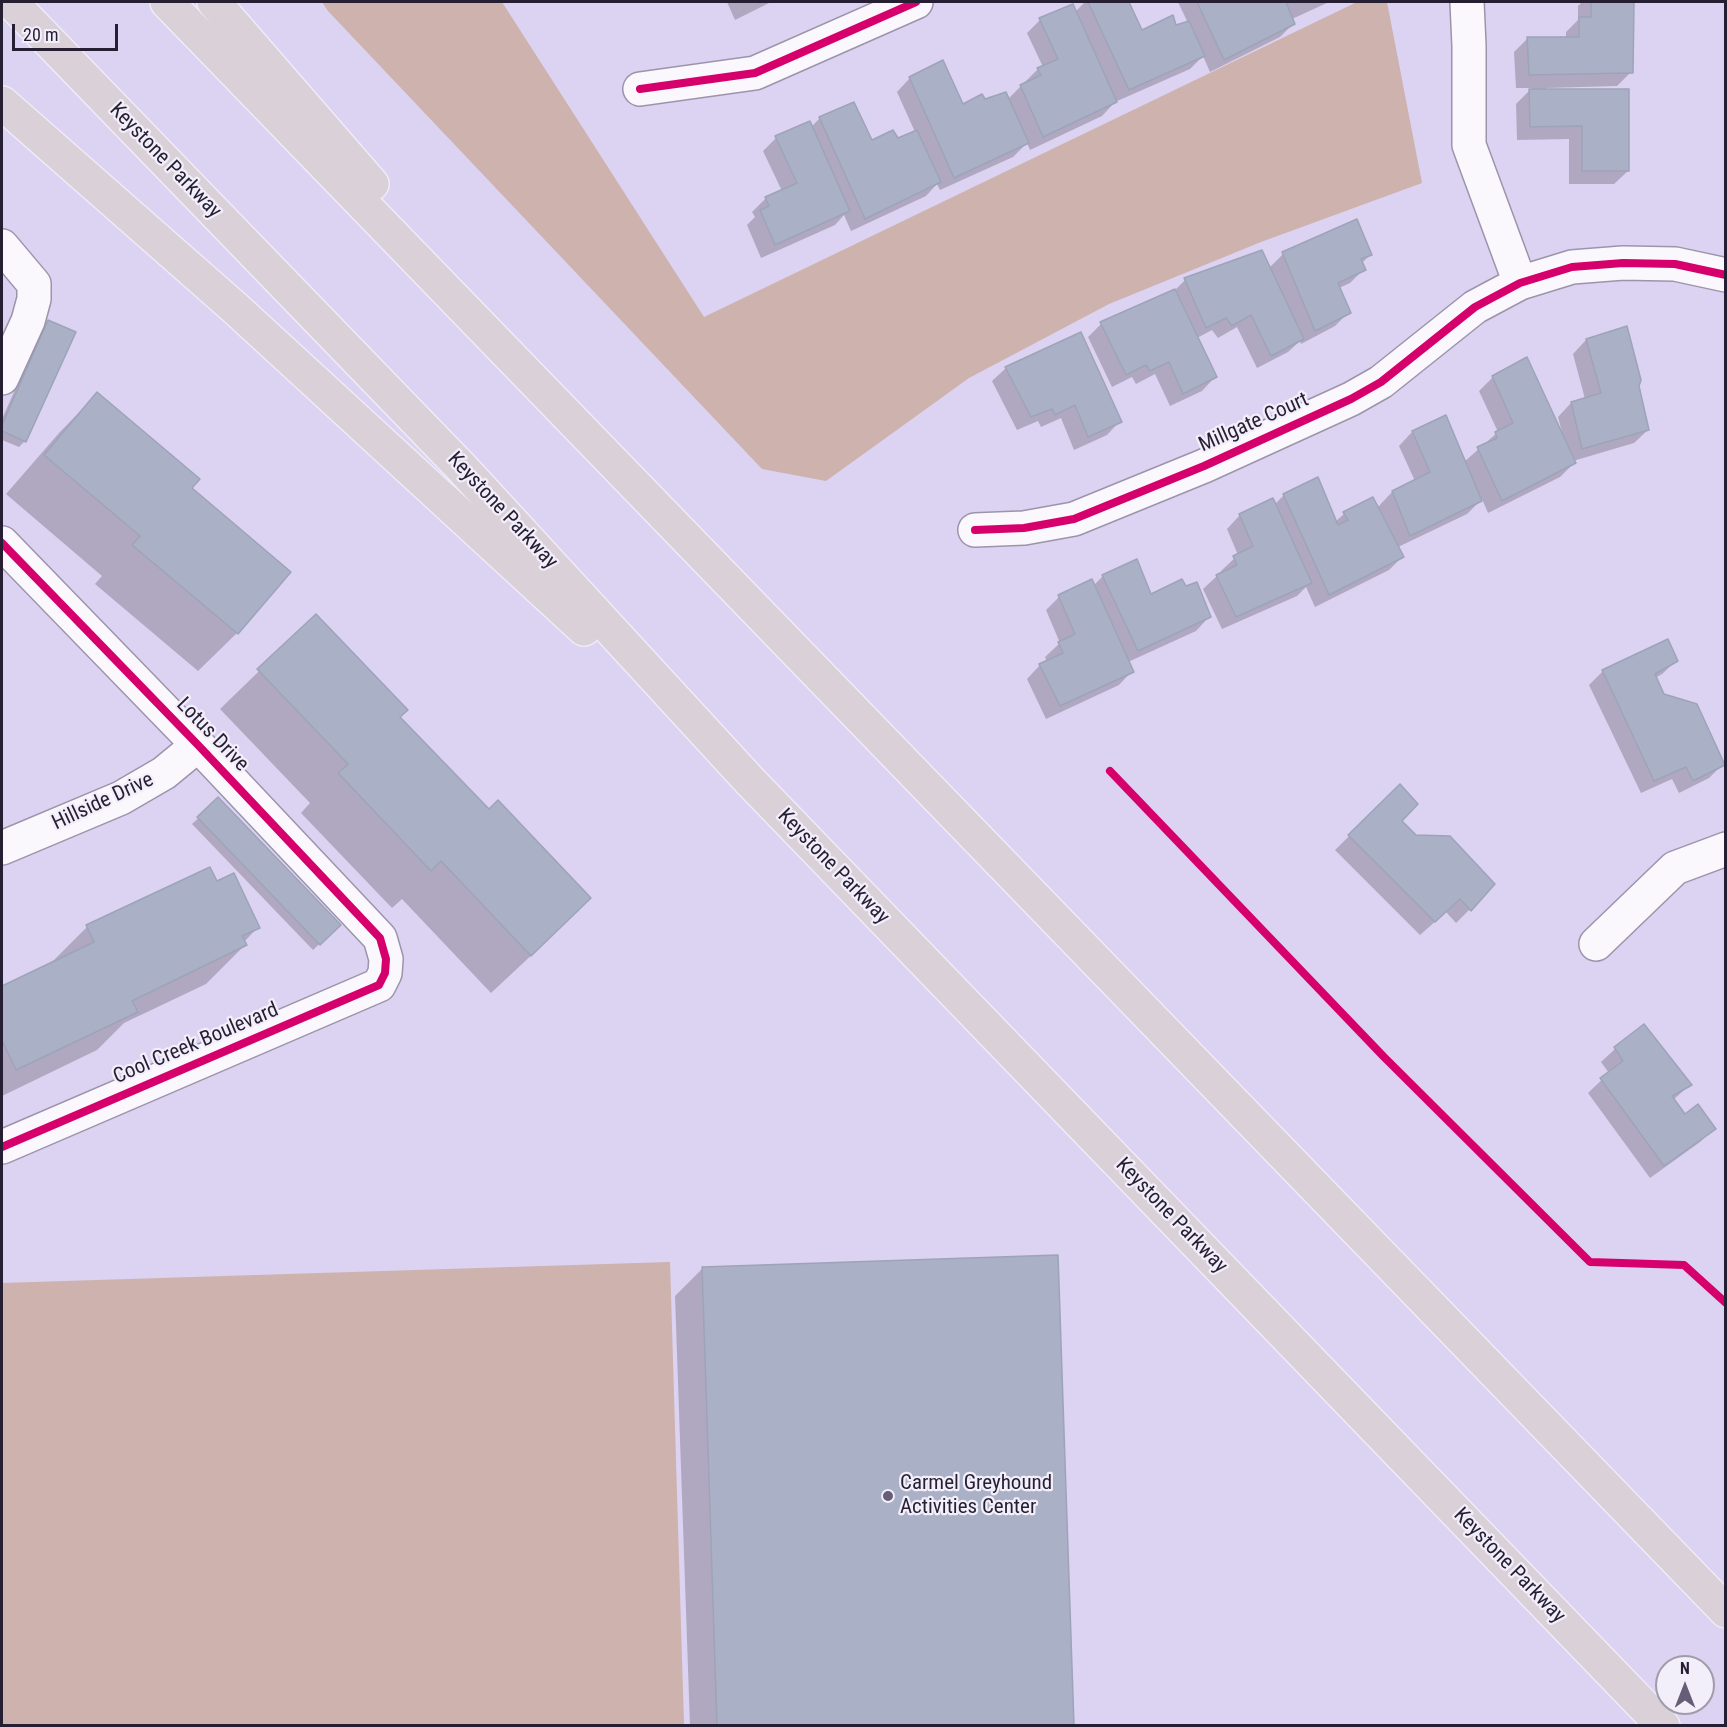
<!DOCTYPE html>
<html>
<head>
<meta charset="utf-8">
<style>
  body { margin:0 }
  #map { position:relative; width:1727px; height:1727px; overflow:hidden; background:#dcd2f1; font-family:"Roboto Condensed",sans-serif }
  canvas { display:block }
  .frame { position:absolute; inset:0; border:3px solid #261e33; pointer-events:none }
  .north { position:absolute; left:1655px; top:1655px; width:60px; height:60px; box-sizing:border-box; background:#f2effa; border:2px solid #a09baa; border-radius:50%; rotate:0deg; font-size:16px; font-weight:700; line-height:24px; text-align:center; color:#261e33 }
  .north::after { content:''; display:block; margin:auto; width:21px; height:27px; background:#665d76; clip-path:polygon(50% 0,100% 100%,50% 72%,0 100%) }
  .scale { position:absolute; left:12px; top:24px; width:106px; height:27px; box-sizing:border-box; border:3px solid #261e33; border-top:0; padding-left:8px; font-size:18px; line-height:21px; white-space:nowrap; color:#261e33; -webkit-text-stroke:4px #f2effa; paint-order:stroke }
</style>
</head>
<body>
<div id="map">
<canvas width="1727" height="1727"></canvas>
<div class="frame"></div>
<div class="north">N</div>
<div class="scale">20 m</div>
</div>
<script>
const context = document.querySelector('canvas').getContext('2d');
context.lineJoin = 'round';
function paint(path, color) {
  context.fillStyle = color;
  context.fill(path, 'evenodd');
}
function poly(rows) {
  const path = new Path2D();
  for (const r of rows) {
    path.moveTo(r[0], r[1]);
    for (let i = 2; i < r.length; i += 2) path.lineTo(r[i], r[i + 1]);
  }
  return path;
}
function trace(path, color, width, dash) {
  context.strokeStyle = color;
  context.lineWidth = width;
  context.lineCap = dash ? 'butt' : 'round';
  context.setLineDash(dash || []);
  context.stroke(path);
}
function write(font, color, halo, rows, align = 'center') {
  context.font = font + ' "Roboto Condensed",sans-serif';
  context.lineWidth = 4.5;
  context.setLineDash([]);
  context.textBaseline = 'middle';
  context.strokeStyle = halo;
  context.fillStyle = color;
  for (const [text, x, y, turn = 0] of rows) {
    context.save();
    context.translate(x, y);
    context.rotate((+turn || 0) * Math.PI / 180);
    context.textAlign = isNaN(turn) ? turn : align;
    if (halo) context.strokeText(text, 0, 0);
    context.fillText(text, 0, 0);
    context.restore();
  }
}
paint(poly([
  [322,2,502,2,704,317,1357,2,1387,2,1422,183,1261,242,1109,304,969,378,826,481,762,469,328,11],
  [670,1262,684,1725,2,1725,2,1283]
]), '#cdb2ad');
paint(poly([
  [727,2,771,2,735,20],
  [1085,2,1128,2,1142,32,1176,27,1188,23,1178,2,1329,2,1292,19,1294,23,1280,37,1210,72,1203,56,1190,69,1115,102,1102,116,1030,150,1027,143,1013,157,940,190,937,184,926,196,851,231,844,215,835,225,761,258,747,225,755,217,752,212,765,199,782,191,763,151,776,138,811,127,820,118,871,142,897,140,915,132,897,92,910,78,963,106,984,101,1007,100,1038,69,1043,67,1027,33,1040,20,1075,12],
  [1582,2,1632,2,1631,72,1617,86,1546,88,1546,90,1628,171,1614,184,1569,184,1569,139,1517,140,1516,104,1532,88,1516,88,1514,52,1528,38,1566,38,1566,32,1578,20,1578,6],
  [1356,221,1371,254,1361,264,1364,269,1350,283,1339,288,1349,312,1335,326,1301,344,1300,341,1288,352,1257,368,1237,327,1218,338,1212,330,1197,338,1215,377,1202,391,1170,406,1155,374,1136,384,1132,377,1112,387,1088,337,1101,324,1173,292,1185,280,1269,268,1283,254],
  [49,322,25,441,19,447,2,440,2,419,42,329],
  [1586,340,1638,386,1648,430,1634,443,1573,461,1574,463,1560,477,1488,513,1482,499,1467,514,1398,547,1402,557,1389,570,1315,607,1306,587,1297,596,1222,629,1203,589,1217,576,1222,574,1221,571,1238,555,1227,529,1240,515,1274,505,1284,495,1335,522,1344,514,1373,499,1377,508,1392,492,1415,481,1399,446,1412,432,1464,462,1498,432,1479,391,1493,377,1562,432,1558,417,1571,403,1585,399,1573,354],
  [1006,368,1120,421,1107,435,1074,450,1061,418,1041,427,1038,421,1017,430,992,381],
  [97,394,190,488,237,633,198,671,95,584,102,576,6,494,59,433],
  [1136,561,1151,596,1209,617,1196,631,1128,662,1132,671,1119,685,1046,719,1027,679,1040,665,1047,662,1045,657,1060,643,1046,610,1059,597,1093,586,1103,576],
  [316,616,399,717,551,937,491,993,402,899,392,908,301,813,310,803,220,709],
  [1676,661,1662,674,1655,678,1663,696,1723,764,1709,778,1679,793,1672,779,1641,793,1589,685,1603,671],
  [1400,786,1399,821,1416,837,1470,909,1456,923,1446,912,1420,935,1335,850],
  [218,800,339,925,313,950,192,824],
  [216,883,258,927,244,942,245,945,206,984,124,1023,97,1050,2,1096,2,988,48,966,87,927],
  [1644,1026,1690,1085,1673,1100,1684,1116,1714,1128,1700,1142,1650,1178,1588,1093,1609,1073,1601,1062,1615,1049],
  [702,1269,1073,1726,690,1726,675,1296]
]), '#0003');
const building = poly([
  [1088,2,1129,2,1142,30,1173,15,1176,25,1189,21,1205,56,1129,90,1088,2],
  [1197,2,1286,2,1295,24,1224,60,1197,2],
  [1591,2,1634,2,1633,73,1529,75,1527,37,1579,37,1579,17,1591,17,1591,2],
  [1073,4,1117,102,1043,137,1020,85,1041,75,1037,68,1058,59,1039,18,1073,4],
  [943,60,963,104,982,94,985,99,1006,92,1029,143,954,178,909,77,943,60],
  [1529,89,1629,89,1629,171,1582,171,1582,126,1530,127,1529,89],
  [854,102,872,140,893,130,898,138,917,130,941,182,865,219,819,117,854,102],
  [810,121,850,211,775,245,760,210,769,206,765,197,797,183,775,136,810,121],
  [1357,219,1372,255,1361,259,1366,270,1338,283,1351,313,1315,331,1282,252,1357,219],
  [1262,250,1304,339,1271,356,1251,315,1232,326,1226,318,1206,328,1184,278,1262,250],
  [1175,289,1217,377,1183,394,1169,362,1150,371,1146,365,1126,375,1100,322,1175,289],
  [48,320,76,332,26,442,2,431,2,425,48,320],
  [1627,326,1641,380,1639,386,1649,430,1582,449,1571,402,1601,393,1586,339,1627,326],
  [1081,332,1122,422,1088,437,1075,405,1055,415,1052,409,1031,417,1005,367,1081,332],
  [1527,357,1576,463,1502,501,1477,447,1497,438,1495,432,1513,423,1492,376,1527,357],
  [97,392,200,479,192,488,291,572,238,634,132,545,140,536,44,455,97,392],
  [1446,415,1482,501,1410,536,1392,491,1430,472,1412,431,1446,415],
  [1318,477,1338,525,1348,520,1343,512,1373,497,1404,557,1329,595,1283,494,1318,477],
  [1273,498,1312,583,1236,617,1216,575,1237,565,1233,556,1253,546,1239,514,1273,498],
  [1137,559,1151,594,1182,579,1186,586,1197,582,1211,617,1138,651,1102,575,1137,559],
  [1092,579,1134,672,1060,706,1039,664,1063,653,1058,642,1075,634,1058,595,1092,579],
  [316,614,408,710,400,717,489,809,498,800,591,898,531,956,441,861,431,871,338,773,348,764,257,669,316,614],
  [1668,639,1678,661,1655,674,1664,694,1697,704,1725,765,1693,781,1686,767,1654,781,1602,670,1668,639],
  [1400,784,1418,804,1402,821,1416,835,1450,836,1495,884,1471,911,1460,899,1435,922,1348,835,1400,784],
  [218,797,341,925,320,945,197,817,218,797],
  [210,867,217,881,234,873,260,928,242,936,247,945,132,1001,138,1012,16,1070,2,1040,2,986,94,942,86,925,210,867],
  [1644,1024,1692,1085,1672,1096,1685,1114,1698,1104,1716,1129,1664,1166,1600,1078,1623,1061,1614,1047,1644,1024],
  [1058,1255,1074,1726,717,1726,702,1267,1058,1255]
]);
paint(building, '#aab0c5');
trace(building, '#9da3b8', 1.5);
const minor = poly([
  [1467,2,1469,46,1469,145,1520,283],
  [640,89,755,73,916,2],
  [2,246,34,284,34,299,28,321,2,378],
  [975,530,1024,528,1074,519,1204,466,1351,399,1381,382,1475,307,1520,283,1572,267,1623,263,1675,264,1726,275],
  [2,543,198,745,380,938,386,959,385,973,379,985,2,1147],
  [2,848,121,798,164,773,198,745],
  [1596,944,1675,868,1726,849]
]);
const motorway = poly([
  [11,2,463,469,749,780,1663,1726],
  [167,2,1726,1611],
  [214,2,372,184],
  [2,103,235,308,584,629]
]);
trace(minor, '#9c94ab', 36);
trace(motorway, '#efebf9', 36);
trace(minor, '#faf8fd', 33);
trace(motorway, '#dad0d8', 33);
trace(poly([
  [640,89,755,73,916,2],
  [975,530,1024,528,1074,519,1204,466,1351,399,1381,382,1475,307,1520,283,1572,267,1623,263,1675,264,1726,275],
  [2,543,198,745,380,938,386,959,385,973,379,985,2,1147],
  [1110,771,1384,1057,1590,1262,1684,1265,1726,1303]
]), '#d6006c', 8);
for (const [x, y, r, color] of [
  [888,1496,6,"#665d76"]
]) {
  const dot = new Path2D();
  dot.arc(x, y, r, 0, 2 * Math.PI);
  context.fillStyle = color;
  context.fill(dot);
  trace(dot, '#f2effa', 2);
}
write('21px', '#261e33', '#f2effa', [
  ["Keystone Parkway",165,161,46],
  ["Millgate Court",1254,423,-24],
  ["Keystone Parkway",502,511,47],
  ["Lotus Drive",212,735,46],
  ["Hillside Drive",103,802,-25],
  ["Keystone Parkway",833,867,46],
  ["Cool Creek Boulevard",196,1044,-23],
  ["Keystone Parkway",1171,1216,46],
  ["Keystone Parkway",1509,1566,46]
]);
write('21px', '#261e33', '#f2effa', [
  ["Carmel Greyhound",900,1484],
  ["Activities Center",900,1508]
], 'left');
</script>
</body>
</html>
